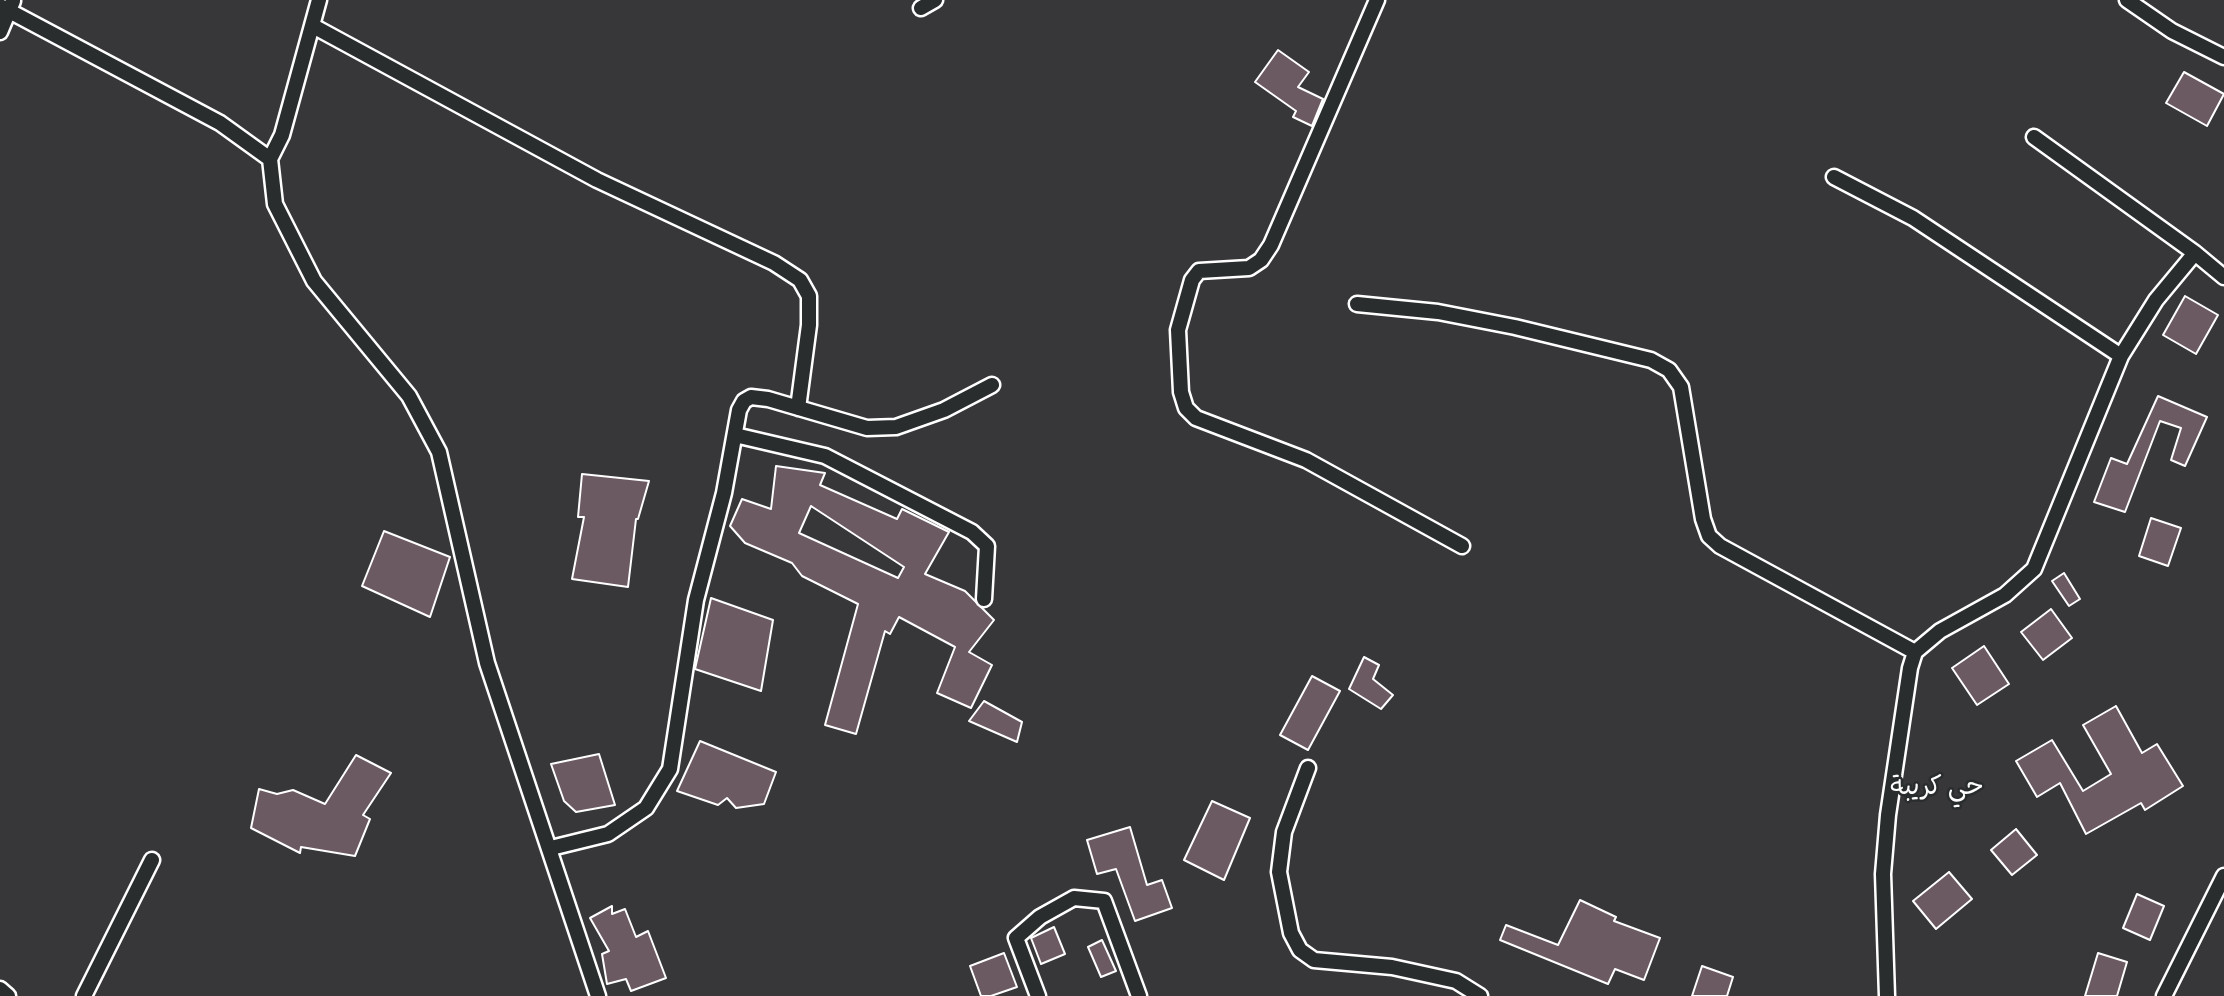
<!DOCTYPE html>
<html>
<head>
<meta charset="utf-8">
<style>
  body { margin:0 }
  canvas { display:block; background:#373638 }
</style>
</head>
<body>
<canvas width="2224" height="996"></canvas>
<script>
const context = document.querySelector('canvas').getContext('2d');
context.lineJoin = 'round';
function paint(path, color) {
  context.fillStyle = color;
  context.fill(path, 'evenodd');
}
function poly(rows) {
  const path = new Path2D();
  for (const r of rows) {
    path.moveTo(r[0], r[1]);
    for (let i = 2; i < r.length; i += 2) path.lineTo(r[i], r[i + 1]);
  }
  return path;
}
function trace(path, color, width, dash) {
  context.strokeStyle = color;
  context.lineWidth = width;
  context.lineCap = dash ? 'butt' : 'round';
  context.setLineDash(dash || []);
  context.stroke(path);
}
function write(font, color, halo, rows, align = 'center') {
  context.font = font + ' Dekko,"Playpen Sans Arabic",sans-serif';
  context.lineWidth = 5;
  context.setLineDash([]);
  context.textBaseline = 'middle';
  context.strokeStyle = halo;
  context.fillStyle = color;
  for (const [text, x, y, turn = 0] of rows) {
    context.save();
    context.translate(x, y);
    context.rotate((+turn || 0) * Math.PI / 180);
    context.textAlign = isNaN(turn) ? turn : align;
    if (halo) context.strokeText(text, 0, 0);
    context.fillText(text, 0, 0);
    context.restore();
  }
}
const building = poly([
  [1278,50,1309,72,1298,87,1323,99,1312,126,1293,117,1296,111,1255,82,1278,50],
  [2184,72,2224,94,2207,126,2166,103,2184,72],
  [2185,296,2218,315,2196,354,2163,335,2185,296],
  [2158,396,2207,417,2185,466,2171,460,2181,428,2160,421,2125,512,2094,502,2111,458,2127,464,2158,396],
  [776,466,825,473,820,485,897,519,902,509,949,532,925,574,965,591,994,620,969,652,992,665,971,708,937,693,955,647,899,617,890,634,885,631,856,734,825,725,858,604,802,576,792,563,745,543,730,526,742,499,771,509,776,466],
  [811,506,904,567,898,578,799,533,811,506],
  [582,474,649,481,638,519,636,519,628,587,572,579,584,517,578,517,582,474],
  [2151,518,2181,528,2168,566,2139,556,2151,518],
  [384,531,450,557,430,617,362,586,384,531],
  [2064,573,2080,599,2069,606,2052,581,2064,573],
  [711,598,773,620,761,691,695,669,711,598],
  [2051,609,2072,638,2043,660,2021,632,2051,609],
  [1984,646,2009,684,1977,705,1952,668,1984,646],
  [1364,657,1379,665,1373,679,1393,695,1381,709,1349,689,1364,657],
  [1312,676,1340,691,1308,750,1280,735,1312,676],
  [984,701,1022,722,1017,742,969,721,984,701],
  [2116,706,2142,753,2157,744,2183,786,2145,810,2141,803,2086,834,2060,783,2037,797,2016,761,2052,740,2083,791,2111,774,2083,725,2116,706],
  [700,741,776,772,764,804,736,808,727,798,718,805,677,791,700,741],
  [599,754,615,805,576,812,564,801,551,764,599,754],
  [356,755,391,773,363,815,370,819,355,856,301,847,300,853,251,828,259,789,277,794,293,790,325,804,356,755],
  [1212,801,1250,818,1224,880,1184,860,1212,801],
  [1130,827,1147,885,1162,880,1172,908,1135,921,1116,869,1097,874,1087,840,1130,827],
  [2016,829,2037,855,2012,875,1991,850,2016,829],
  [1949,872,1972,899,1936,929,1913,901,1949,872],
  [2137,894,2164,906,2150,940,2123,928,2137,894],
  [1580,900,1616,917,1614,921,1660,938,1644,980,1615,969,1608,984,1500,940,1506,925,1558,945,1580,900],
  [612,906,612,914,625,909,636,937,648,931,666,978,631,991,626,979,607,984,602,954,609,951,590,918,612,906],
  [1054,927,1065,954,1041,964,1031,938,1054,927],
  [1102,940,1116,971,1101,977,1088,947,1102,940],
  [1004,953,1017,987,991,996,981,996,970,966,1004,953],
  [2098,953,2127,962,2117,996,2085,996,2098,953],
  [1702,966,1733,977,1727,996,1692,996,1702,966]
]);
paint(building, '#6c5a62');
trace(building, '#fff', 2);
const minor = poly([
  [319,0,282,135,270,159,275,204,314,281,409,396,439,452,487,663,598,996],
  [1377,0,1271,245,1261,260,1249,268,1199,271,1192,280,1178,330,1181,392,1186,408,1196,418,1306,460,1462,546],
  [2127,0,2172,31,2224,57],
  [0,6,220,123,270,159],
  [921,8,935,0],
  [313,26,597,180,774,263,800,280,809,296,809,325,798,408],
  [0,32,13,1],
  [2034,137,2195,253],
  [1834,177,1913,218,2121,356],
  [1357,304,1438,312,1515,327,1651,360,1669,370,1681,387,1703,519,1709,536,1720,546,1915,652],
  [735,435,825,456,972,532,987,546,984,599],
  [1308,768,1284,832,1279,872,1291,933,1300,950,1314,960,1392,967,1456,981,1480,996],
  [551,848,608,834,646,808,670,769,696,600,724,493,739,410,744,401,751,397,768,399,867,428,896,427,944,410,992,385],
  [0,989,8,996],
  [84,996,152,860],
  [1038,996,1016,938,1040,917,1074,898,1104,901,1139,996],
  [1887,996,1883,874,1888,815,1910,668,1915,652,1940,631,2005,595,2034,569,2121,356,2156,300,2195,253,2224,277],
  [2164,996,2224,876]
]);
trace(minor, '#fff', 19);
trace(minor, '#2a2d2e', 14);
write('26px', '#fff', '#2a2d2e', [
  ["حي كريبة",1937,790]
]);
</script>
</body>
</html>
